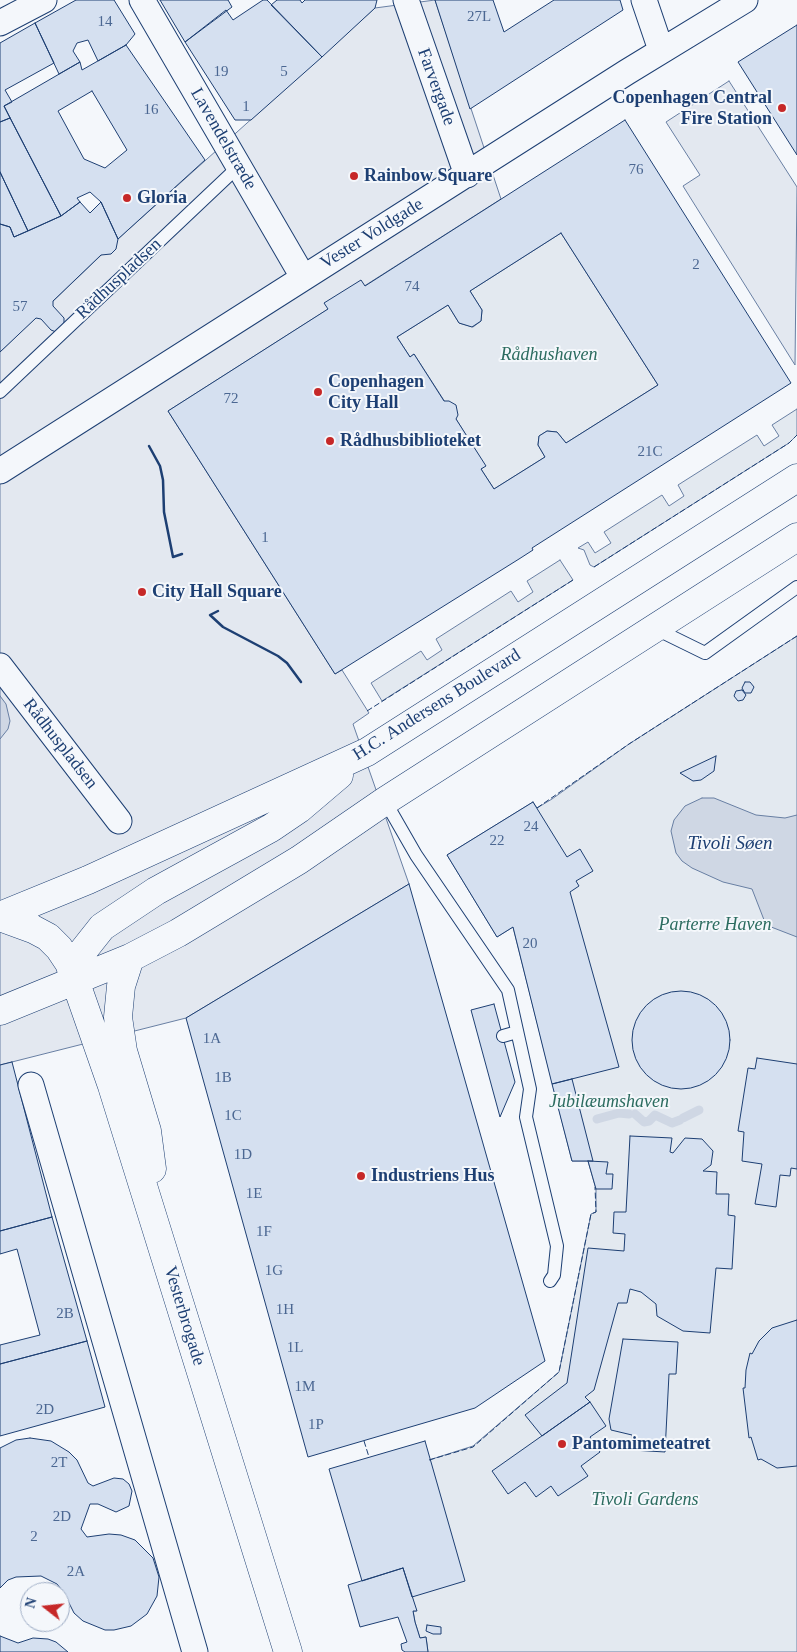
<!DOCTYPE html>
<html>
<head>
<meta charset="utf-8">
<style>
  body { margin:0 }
  #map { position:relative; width:797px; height:1652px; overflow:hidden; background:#f4f7fb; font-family:"Times New Roman",serif }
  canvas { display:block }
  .north { position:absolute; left:20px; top:1582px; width:50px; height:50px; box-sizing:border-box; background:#f4f7fb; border:1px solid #9eadc5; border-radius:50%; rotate:286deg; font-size:14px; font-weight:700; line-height:20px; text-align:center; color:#1d3f73 }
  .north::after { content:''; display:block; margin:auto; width:18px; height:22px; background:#c62828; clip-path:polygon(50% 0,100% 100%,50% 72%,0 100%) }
</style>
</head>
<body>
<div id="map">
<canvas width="797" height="1652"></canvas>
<div class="north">N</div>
</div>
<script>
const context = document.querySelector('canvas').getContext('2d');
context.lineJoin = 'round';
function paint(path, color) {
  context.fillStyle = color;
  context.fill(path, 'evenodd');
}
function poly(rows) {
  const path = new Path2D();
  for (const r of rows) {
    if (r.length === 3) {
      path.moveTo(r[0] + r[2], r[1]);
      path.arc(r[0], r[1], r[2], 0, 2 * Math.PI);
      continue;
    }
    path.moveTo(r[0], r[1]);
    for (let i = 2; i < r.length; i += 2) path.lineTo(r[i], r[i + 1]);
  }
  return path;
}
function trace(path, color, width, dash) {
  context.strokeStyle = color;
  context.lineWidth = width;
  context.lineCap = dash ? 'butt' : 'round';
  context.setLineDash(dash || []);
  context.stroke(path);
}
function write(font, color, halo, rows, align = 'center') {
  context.font = font + ' "Times New Roman",serif';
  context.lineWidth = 4;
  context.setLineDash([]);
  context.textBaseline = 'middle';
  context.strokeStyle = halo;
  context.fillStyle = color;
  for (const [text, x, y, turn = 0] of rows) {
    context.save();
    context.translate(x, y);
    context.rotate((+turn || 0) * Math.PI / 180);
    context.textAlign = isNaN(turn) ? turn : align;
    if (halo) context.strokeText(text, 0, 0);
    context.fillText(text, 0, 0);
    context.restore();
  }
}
const green = poly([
  [561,233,658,385,566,443,557,432,547,431,539,436,538,445,545,457,494,489,481,469,485,466,456,419,414,354,410,357,397,337,448,305,459,323,473,327,481,321,482,310,470,291,561,233],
  [797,409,797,435,789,443,594,567,590,565,584,550,578,548,588,542,595,553,611,543,604,532,662,495,669,506,684,496,678,485,757,435,764,446,779,436,772,425,797,409],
  [560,560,573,580,382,701,371,683,421,651,427,660,442,650,436,639,511,591,518,602,533,592,527,581,560,560],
  [797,636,797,1652,428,1652,426,1637,420,1638,415,1622,413,1611,416,1611,412,1597,429,1460,473,1446,559,1372,591,1214,596,1212,596,1189,588,1161,572,1161,513,927,497,937,447,855,533,802,537,808,552,799,629,744,797,636]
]);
paint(green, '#e3e9f0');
trace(green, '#687fa3', 1);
const parking = poly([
  [435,0,501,199,168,411,335,674,342,670,369,713,353,724,409,884,186,1018,0,1065,0,352,118,239,375,8,435,0],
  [729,81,797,187,795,365,683,186,700,175,666,122,729,81]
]);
paint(parking, '#e3e8f0');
trace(parking, '#687fa3', 1);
const water = poly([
  [0,696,6,704,10,721,8,729,0,739,0,696],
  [702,798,714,798,756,815,785,818,797,815,797,937,766,925,752,889,723,882,692,868,682,861,676,853,671,831,674,820,685,806,702,798]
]);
paint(water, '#cfd7e4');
trace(water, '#687fa3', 1);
trace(poly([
  [635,1114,644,1122,649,1121,655,1115,672,1123,680,1120],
  [683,1118,699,1110],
  [597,1119,619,1113,629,1114]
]), '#cfd7e4', 9);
const building = poly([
  [76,0,114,0,135,34,126,45,98,61,88,40,77,43,73,51,80,62,59,74,35,23,76,0],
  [160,0,228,0,232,7,185,42,160,0],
  [263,0,267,0,322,57,251,120,235,120,185,42,226,10,233,20,263,0],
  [277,0,300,0,302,3,305,0,377,0,375,8,322,57,271,5,277,0],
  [435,0,493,0,504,32,554,0,620,0,623,10,470,109,435,0],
  [35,23,54,63,5,90,12,102,4,106,10,118,0,122,0,43,35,23],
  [797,25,797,155,738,62,797,25],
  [126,45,205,160,118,239,101,202,90,192,77,198,80,202,61,216,4,106,80,62,82,70,126,45],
  [92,91,127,150,105,168,84,159,58,111,92,91],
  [10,118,61,216,28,231,0,172,0,122,10,118],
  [625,120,791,383,532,548,533,550,519,559,335,674,168,411,328,309,324,303,361,280,365,286,625,120],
  [561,233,658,385,566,443,557,432,547,431,539,436,538,445,545,457,494,489,481,469,486,466,456,419,458,415,456,405,449,401,444,401,414,354,410,357,397,337,448,305,459,323,472,327,481,321,482,310,470,291,561,233],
  [0,172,28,231,14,237,10,227,0,224,0,172],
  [80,202,90,213,101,202,118,239,116,249,111,254,101,255,53,301,53,306,64,318,64,324,56,332,51,330,41,319,36,318,0,352,0,224,10,227,14,237,61,216,80,202],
  [745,682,750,682,754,687,751,693,745,693,742,688,745,682],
  [742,690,746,695,743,700,738,701,734,696,736,691,742,690],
  [716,756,714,771,701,780,693,781,680,773,716,756],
  [533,802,567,857,580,849,593,871,576,881,579,886,570,892,619,1067,552,1084,513,927,497,937,447,855,533,802],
  [409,884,545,1361,475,1408,308,1457,186,1018,409,884],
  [681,1040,49],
  [494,1004,515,1082,500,1117,471,1010,494,1004],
  [757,1058,797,1064,797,1169,791,1168,790,1176,780,1175,776,1207,755,1204,762,1164,742,1161,744,1132,738,1131,748,1068,755,1069,757,1058],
  [12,1062,52,1217,0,1231,0,1065,12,1062],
  [572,1079,593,1161,572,1161,552,1084,572,1079],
  [630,1136,672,1138,670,1152,673,1153,685,1138,702,1139,713,1151,711,1165,703,1171,717,1172,716,1194,729,1194,728,1215,735,1216,732,1269,716,1268,710,1333,683,1331,657,1316,656,1304,641,1292,630,1289,627,1303,618,1303,594,1390,585,1397,590,1402,542,1436,525,1415,567,1383,588,1248,624,1251,625,1234,613,1233,614,1212,626,1212,630,1136],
  [588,1161,608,1162,606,1174,613,1174,612,1189,596,1189,588,1161],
  [52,1217,87,1341,0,1364,0,1345,40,1335,17,1249,0,1254,0,1231,52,1217],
  [797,1320,797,1466,777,1468,761,1459,758,1460,751,1437,749,1438,743,1388,745,1388,746,1370,750,1353,752,1354,759,1341,772,1328,797,1320],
  [623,1339,678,1342,676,1374,669,1374,665,1452,632,1450,632,1435,611,1430,609,1419,623,1339],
  [87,1341,105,1407,0,1436,0,1364,87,1341],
  [590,1402,606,1426,590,1437,600,1452,581,1466,588,1476,558,1496,551,1486,536,1497,525,1482,508,1494,492,1471,590,1402],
  [30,1438,51,1441,69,1452,77,1460,88,1483,93,1486,114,1478,123,1479,129,1484,132,1491,129,1506,116,1512,98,1504,90,1504,81,1529,87,1537,109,1534,121,1535,135,1540,153,1558,159,1577,157,1596,147,1614,131,1626,114,1630,105,1630,83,1621,74,1613,64,1593,57,1584,41,1576,16,1577,8,1580,0,1588,0,1448,16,1440,30,1438],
  [425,1441,465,1581,412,1597,403,1568,362,1581,329,1469,425,1441],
  [403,1568,417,1611,413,1611,415,1622,420,1638,426,1637,428,1652,405,1652,402,1650,401,1644,407,1642,398,1617,360,1627,348,1585,403,1568],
  [427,1625,441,1627,441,1634,433,1634,426,1631,427,1625],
  [0,1636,18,1643,33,1638,48,1639,56,1642,68,1652,0,1652,0,1636]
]);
paint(building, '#d5e0f0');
trace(building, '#1d3f73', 1);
const lane = poly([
  [0,392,239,166],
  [654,628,705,653,797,587],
  [385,801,416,855,508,990,530,1089,526,1117,557,1246,554,1275,550,1281],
  [503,1036,517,1032]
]);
const street = poly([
  [142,0,303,277],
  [406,0,467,175],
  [644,0,661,50],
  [0,23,44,0],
  [0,471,627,72,745,0],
  [0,666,119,821],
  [31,1085,195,1652]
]);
const secondary = poly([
  [0,916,88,880,367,752,797,478],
  [0,917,33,929,48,937,59,948,69,963,112,1086,288,1652],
  [130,958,121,986,118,1017,123,1051,147,1131,152,1169],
  [75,981,83,951,102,927,156,891,271,828,299,809,339,775],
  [0,1011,130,958,178,933,299,860,385,801,797,537]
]);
trace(lane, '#1d3f73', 14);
trace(street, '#1d3f73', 27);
trace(secondary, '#1d3f73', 29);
trace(lane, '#f4f7fb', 12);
trace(street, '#f4f7fb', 25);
trace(secondary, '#f4f7fb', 28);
trace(poly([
  [594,567,789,443,797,435],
  [367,711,573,580],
  [537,808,629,744,797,636],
  [364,1441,369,1457],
  [429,1460,473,1447,559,1372,591,1214,596,1212,595,1187]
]), '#1d3f73', 1, [6, 2.5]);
trace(poly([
  [149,446,160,466,163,480,164,512,173,557,182,554],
  [218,611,210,615,223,627,278,656,287,663,301,682]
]), '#1d3f73', 2.5);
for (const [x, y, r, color] of [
  [782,108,5,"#c62828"],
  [354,176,5,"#c62828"],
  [127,198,5,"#c62828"],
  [318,392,5,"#c62828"],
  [330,441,5,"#c62828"],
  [142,592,5,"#c62828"],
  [361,1176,5,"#c62828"],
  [562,1444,5,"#c62828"]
]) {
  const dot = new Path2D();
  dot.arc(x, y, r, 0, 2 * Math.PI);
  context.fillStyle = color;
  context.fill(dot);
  trace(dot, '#f4f7fb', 2);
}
write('15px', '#4b6792', null, [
  ["27L",479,17],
  ["14",105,22],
  ["19",221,72],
  ["5",284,72],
  ["1",246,107],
  ["16",151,110],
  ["76",636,170],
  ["2",696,265],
  ["74",412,287],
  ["57",20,307],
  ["72",231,399],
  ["21C",650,452],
  ["1",265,538],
  ["24",531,827],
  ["22",497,841],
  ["20",530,944],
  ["1A",212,1039],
  ["1B",223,1078],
  ["1C",233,1116],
  ["1D",243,1155],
  ["1E",254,1194],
  ["1F",264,1232],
  ["1G",274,1271],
  ["1H",285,1310],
  ["2B",65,1314],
  ["1L",295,1348],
  ["1M",305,1387],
  ["2D",45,1410],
  ["1P",316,1425],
  ["2T",59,1463],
  ["2D",62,1517],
  ["2",34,1537],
  ["2A",76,1572]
]);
write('18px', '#1d3f73', '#f4f7fb', [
  ["Farvergade",436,87,70],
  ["Lavendelstræde",223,139,60],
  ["Vester Voldgade",372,234,-32],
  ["Rådhuspladsen",119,279,-43],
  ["H.C. Andersens Boulevard",437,705,-32],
  ["Rådhuspladsen",60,744,52],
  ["Vesterbrogade",184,1316,73]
]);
write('bold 18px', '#1d3f73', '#f4f7fb', [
  ["Copenhagen Central",772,98,"right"],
  ["Fire Station",772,119,"right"],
  ["Rainbow Square",364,176],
  ["Gloria",137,198],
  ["Copenhagen",328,382],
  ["City Hall",328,403],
  ["Rådhusbiblioteket",340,441],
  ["City Hall Square",152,592],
  ["Industriens Hus",371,1176],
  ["Pantomimeteatret",572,1444]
], 'left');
write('italic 18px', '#2c6c60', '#f4f7fb', [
  ["Rådhushaven",549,355],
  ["Parterre Haven",715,925],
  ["Jubilæumshaven",609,1102],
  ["Tivoli Gardens",645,1500]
]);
write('italic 19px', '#1d3f73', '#f4f7fb', [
  ["Tivoli Søen",730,844]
]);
</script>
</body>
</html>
